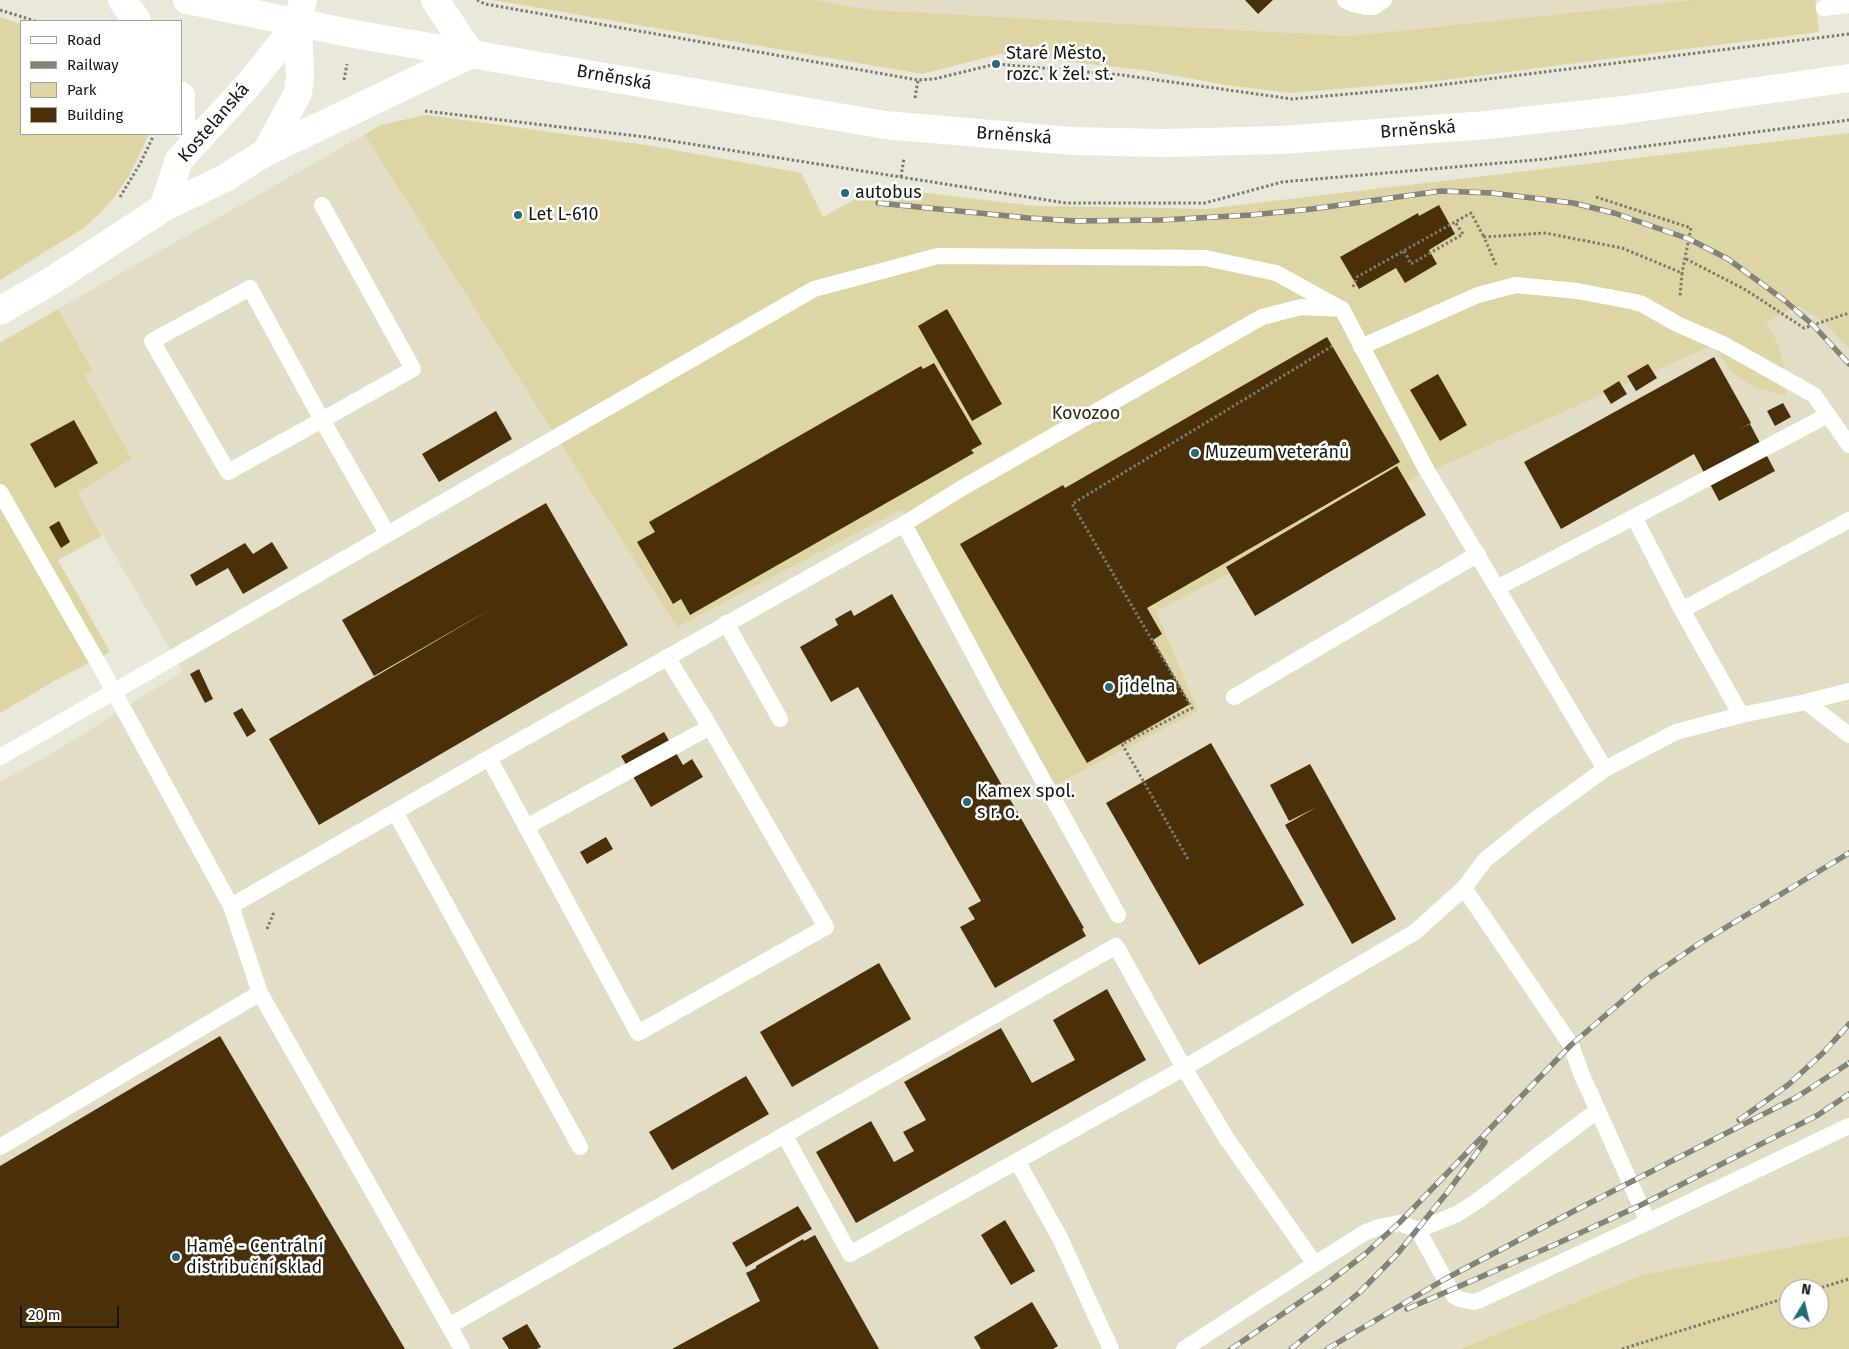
<!DOCTYPE html>
<html>
<head>
<meta charset="utf-8">
<style>
  body { margin:0 }
  #map { position:relative; width:1849px; height:1349px; overflow:hidden; background:#eae8d8; font-family:"Fira Sans",sans-serif }
  canvas { display:block }
  .legend { position:absolute; left:20px; top:20px; width:162px; height:115px; box-sizing:border-box; background:#fff; border:1px solid #a2a29f; margin:0; padding:6px 9px; list-style:none; font-size:15px; color:#171610 }
  .legend li { display:flex; align-items:center; gap:10px; height:25px }
  .legend b { width:25px; border:1px solid #a2a29f }
  .north { position:absolute; left:1779px; top:1279px; width:50px; height:50px; box-sizing:border-box; background:#fff; border:1px solid #a2a29f; border-radius:50%; rotate:9deg; font-size:14px; font-weight:700; line-height:20px; text-align:center; color:#171610 }
  .north::after { content:''; display:block; margin:auto; width:18px; height:22px; background:#226b77; clip-path:polygon(50% 0,100% 100%,50% 72%,0 100%) }
  .scale { position:absolute; left:20px; top:1306px; width:99px; height:22px; box-sizing:border-box; border:2px solid #171610; border-top:0; padding-left:6px; font-size:15px; line-height:18px; white-space:nowrap; color:#171610; -webkit-text-stroke:4px #fff; paint-order:stroke }
</style>
</head>
<body>
<div id="map">
<canvas width="1849" height="1349"></canvas>
<ul class="legend">
<li><b style="height:6px;background:#fff"></b>Road</li>
<li><b style="height:6px;background:#858378"></b>Railway</li>
<li><b style="height:14px;background:#ddd5a3"></b>Park</li>
<li><b style="height:14px;background:#493008"></b>Building</li>
</ul>
<div class="north">N</div>
<div class="scale">20 m</div>
</div>
<script>
const context = document.querySelector('canvas').getContext('2d');
context.lineJoin = 'round';
function paint(path, color) {
  context.fillStyle = color;
  context.fill(path, 'evenodd');
}
function poly(rows) {
  const path = new Path2D();
  for (const r of rows) {
    path.moveTo(r[0], r[1]);
    for (let i = 2; i < r.length; i += 2) path.lineTo(r[i], r[i + 1]);
  }
  return path;
}
function trace(path, color, width, dash) {
  context.strokeStyle = color;
  context.lineWidth = width;
  context.lineCap = dash ? 'butt' : 'round';
  context.setLineDash(dash || []);
  context.stroke(path);
}
function write(font, color, halo, rows, align = 'center') {
  context.font = font + ' "Fira Sans",sans-serif';
  context.lineWidth = 5;
  context.setLineDash([]);
  context.textBaseline = 'middle';
  context.strokeStyle = halo;
  context.fillStyle = color;
  for (const [text, x, y, turn = 0] of rows) {
    context.save();
    context.translate(x, y);
    context.rotate((+turn || 0) * Math.PI / 180);
    context.textAlign = isNaN(turn) ? turn : align;
    if (halo) context.strokeText(text, 0, 0);
    context.fillText(text, 0, 0);
    context.restore();
  }
}
paint(poly([
  [812,0,1693,0,1349,36,872,10],
  [426,115,652,146,801,173,823,217,877,187,1033,206,1206,209,1849,133,1849,1236,1642,1275,1460,1349,0,1349,0,782,61,748,183,671,78,493,132,459,85,375,93,369,58,309,381,125]
]), '#e2dec6');
paint(poly([
  [493,0,812,0,872,10,1349,36,1693,0,1815,0,1819,32,1444,80,1290,93,1227,85,1143,70,1000,54,922,74],
  [0,17,21,24,21,134,149,134,129,176,112,200,99,214,85,227,0,280],
  [426,115,652,146,801,173,823,217,877,187,1033,206,1206,209,1849,133,1849,348,1823,321,1799,306,1766,322,1778,344,1784,366,1786,396,1755,387,1732,373,1713,345,1417,477,1156,611,1198,711,1055,785,902,509,677,627,365,135,381,125],
  [58,309,93,370,85,375,132,459,78,493,102,536,58,560,110,652,54,681,0,713,0,343],
  [1849,1236,1849,1349,1460,1349,1642,1275],
  [1789,1289,1819,1289,1819,1319,1789,1319]
]), '#ddd5a3');
paint(poly([
  [1245,0,1273,0,1258,14],
  [1439,205,1455,234,1429,250,1437,264,1405,283,1396,268,1359,289,1340,257,1418,213,1419,216],
  [947,309,1002,404,972,421,918,326],
  [1327,337,1400,462,1147,608,1162,634,1153,640,1190,704,1087,763,960,544,1063,485,1065,488],
  [1714,357,1751,423,1738,430,1750,424,1775,471,1719,501,1694,454,1561,529,1524,462],
  [934,363,982,444,971,450,974,453,690,615,681,599,673,604,637,542,655,532,649,522,921,366,923,369],
  [1648,364,1657,378,1636,391,1627,376],
  [1438,374,1467,425,1440,441,1410,390],
  [1619,381,1627,394,1611,404,1603,391],
  [1783,403,1791,417,1775,426,1767,411],
  [496,411,512,439,439,482,422,454],
  [74,420,98,463,55,488,30,444],
  [1397,466,1426,515,1255,616,1226,567],
  [546,503,628,645,319,825,269,739,494,607,374,676,342,620],
  [59,521,70,542,61,548,49,527],
  [272,542,288,568,243,594,228,568,196,586,190,575,245,543,253,554],
  [892,594,1084,928,1082,929,1086,936,995,988,960,927,975,919,968,908,981,901,858,687,831,702,800,647,838,625,835,619,851,610,854,616],
  [199,669,213,699,205,703,190,674],
  [242,708,256,731,247,737,233,713],
  [664,732,683,765,692,759,703,777,651,807,621,756],
  [1211,743,1304,905,1199,965,1106,803],
  [1310,764,1396,919,1352,944,1285,825,1317,807,1289,821,1270,785],
  [606,837,613,849,587,864,580,852],
  [879,963,911,1019,792,1087,760,1032],
  [1107,989,1146,1060,856,1223,816,1152,871,1121,894,1162,914,1151,903,1132,926,1120,904,1082,1001,1028,1032,1083,1075,1060,1053,1020],
  [220,1036,405,1349,0,1349,0,1166],
  [746,1076,769,1114,672,1170,649,1132],
  [798,1206,812,1229,746,1267,732,1243],
  [1005,1220,1035,1271,1011,1285,981,1235],
  [815,1235,879,1349,672,1349,760,1301,746,1273,756,1268,756,1266,803,1239,804,1241],
  [1032,1302,1058,1346,1053,1349,981,1349,974,1337],
  [527,1324,541,1347,537,1349,509,1349,502,1338]
]), '#493008');
trace(poly([
  [477,0,485,4,918,80,934,79,996,64,1122,75,1292,99,1416,88,1849,34],
  [0,10,35,21],
  [344,80,347,64],
  [915,98,918,80],
  [425,111,646,137,1066,203,1205,203,1282,182,1546,159,1849,120],
  [901,177,904,158],
  [120,197,140,164,153,137],
  [1596,197,1691,228,1682,273],
  [1404,251,1411,264,1463,234,1455,222],
  [1686,259,1746,290,1804,328,1849,313],
  [1496,265,1484,237,1545,233,1622,248,1682,273,1680,296],
  [1353,287,1357,277,1471,213,1484,237],
  [1188,859,1122,744,1192,708,1072,504,1334,345],
  [267,929,274,912],
  [1817,1289,1849,1279],
  [1622,1349,1789,1297]
]), '#7b7a6f', 3, [2.5, 2.5]);
trace(poly([
  [1345,0,1353,4,1366,7,1374,7,1384,0],
  [1824,8,1849,5],
  [322,205,413,369,322,420,250,288,152,341,228,472,322,420,387,533],
  [1361,347,1478,295,1516,285,1577,291,1635,302,1642,304,1677,324,1723,344,1814,395,1849,445],
  [0,492,101,668,231,906,260,993,462,1349],
  [1634,517,1828,415],
  [904,524,995,694,1118,915],
  [1497,588,1634,517,1682,610,1741,715],
  [1682,610,1849,520],
  [726,623,780,719],
  [1234,697,1478,554],
  [1806,702,1849,735],
  [0,757,814,289,938,256,1205,258,1276,273,1338,307],
  [489,758,638,1033,826,927,710,727,667,657],
  [395,812,580,1147],
  [526,827,710,727],
  [1464,888,1571,1045,1581,1073,1648,1222,1849,1126],
  [231,906,489,758,904,524,962,488,1262,317,1301,307,1342,309,1426,469,1605,769],
  [785,1136,850,1254,1184,1068,1415,932,1464,888,1485,860,1532,822,1605,769,1676,732,1741,715,1806,702,1849,691],
  [0,1147,260,993],
  [1017,1161,1060,1238,1111,1349],
  [1418,1230,1457,1214,1476,1202,1598,1110],
  [449,1326,1116,946,1184,1068,1227,1139,1315,1264,1364,1233,1379,1227,1399,1223,1418,1230,1454,1296,1459,1299,1473,1302,1480,1300,1648,1222],
  [1184,1349,1315,1264]
]), '#fff', 16);
trace(poly([
  [435,0,471,54],
  [298,23,303,0]
]), '#fff', 28);
trace(poly([
  [122,0,137,21],
  [181,96,181,123],
  [266,152,298,93,300,78,298,23],
  [163,208,179,160,249,84,298,23],
  [0,311,56,278,163,208,225,178,266,152,471,54]
]), '#fff', 28);
trace(poly([
  [187,0,354,34,885,125,1072,141,1164,143,1281,140,1487,125,1624,110,1849,78]
]), '#fff', 28);
const rail = poly([
  [878,203,1029,218,1075,221,1161,220,1251,215,1312,209,1441,191,1492,193,1573,203,1614,213,1689,239,1728,259,1784,300,1813,325,1849,364],
  [1739,1120,1788,1085,1824,1052,1849,1024],
  [1407,1309,1554,1245,1641,1205,1818,1115,1849,1094],
  [1231,1349,1325,1285,1364,1255,1399,1223,1571,1045,1649,978,1700,943,1849,853],
  [1291,1349,1360,1292,1398,1253,1446,1194,1485,1142],
  [1327,1349,1445,1279,1576,1210,1797,1097,1849,1063]
]);
trace(rail, '#858378', 5.5);
trace(rail, '#fff', 4, [11]);
for (const [x, y, r, color] of [
  [996,64,5,"#226b77"],
  [845,193,5,"#226b77"],
  [518,215,5,"#226b77"],
  [1195,453,5,"#226b77"],
  [1109,687,5,"#226b77"],
  [967,802,5,"#226b77"],
  [176,1257,5,"#226b77"]
]) {
  const dot = new Path2D();
  dot.arc(x, y, r, 0, 2 * Math.PI);
  context.fillStyle = color;
  context.fill(dot);
  trace(dot, '#fff', 2);
}
write('18px', '#171610', '#fff', [
  ["Staré Město,",1006,54],
  ["rozc. k žel. st.",1006,75],
  ["autobus",855,193],
  ["Let L-610",528,215],
  ["Muzeum veteránů",1205,453],
  ["jídelna",1119,687],
  ["Kamex spol.",977,792],
  ["s r. o.",977,813],
  ["Hamé - Centrální",186,1247],
  ["distribuční sklad",186,1268]
], 'left');
write('18px', '#171610', '#fff', [
  ["Brněnská",614,78,10],
  ["Kostelanská",214,123,-49],
  ["Brněnská",1418,130,-4],
  ["Brněnská",1014,136,4]
]);
write('18px', '#302c10', '#fff', [
  ["Kovozoo",1086,414]
]);
</script>
</body>
</html>
